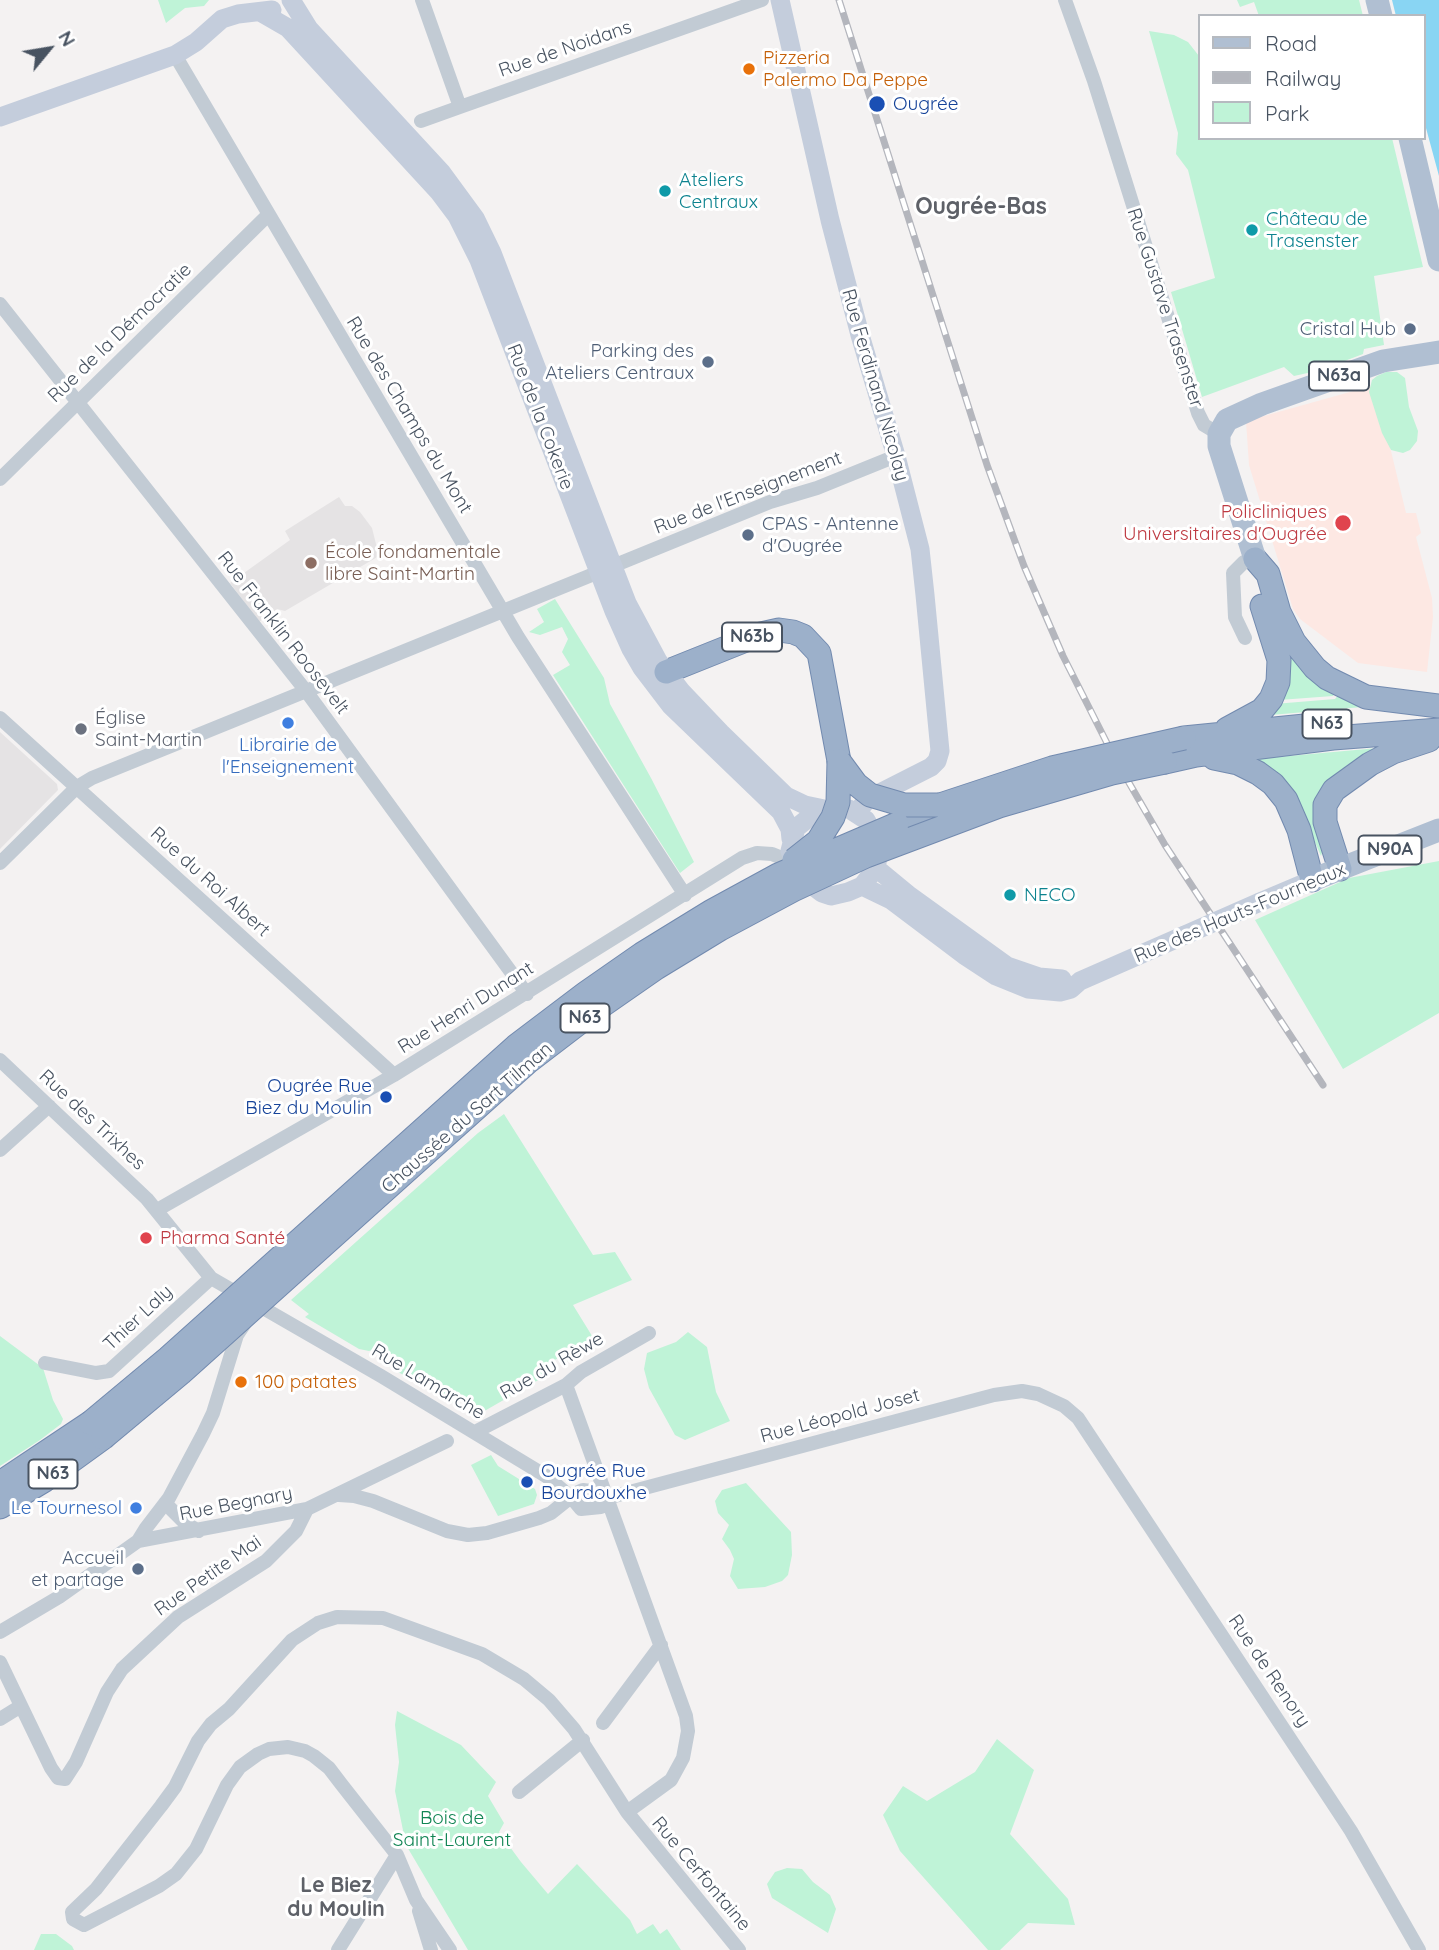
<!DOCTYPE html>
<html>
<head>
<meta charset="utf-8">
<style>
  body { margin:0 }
  #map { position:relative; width:1439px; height:1950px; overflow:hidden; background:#f4f2f2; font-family:Quicksand,sans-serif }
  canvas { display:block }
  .legend { position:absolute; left:1198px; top:14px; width:228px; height:126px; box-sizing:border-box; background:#fff; border:2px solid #b6bac0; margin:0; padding:9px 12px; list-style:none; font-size:21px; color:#485361 }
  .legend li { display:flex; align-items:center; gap:14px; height:35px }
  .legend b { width:35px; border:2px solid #b6bac0 }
  .north { position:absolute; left:14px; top:14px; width:70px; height:70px; -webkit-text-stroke:5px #fff; paint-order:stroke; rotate:60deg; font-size:19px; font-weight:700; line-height:28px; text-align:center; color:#485361 }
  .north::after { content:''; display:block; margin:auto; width:24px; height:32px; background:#485361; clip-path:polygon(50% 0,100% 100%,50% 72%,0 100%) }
</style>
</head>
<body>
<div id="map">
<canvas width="1439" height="1950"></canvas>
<ul class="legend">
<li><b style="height:9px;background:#b0bfd2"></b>Road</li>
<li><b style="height:9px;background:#b4b6bd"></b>Railway</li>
<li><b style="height:19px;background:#bff3d7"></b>Park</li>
</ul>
<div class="north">N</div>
</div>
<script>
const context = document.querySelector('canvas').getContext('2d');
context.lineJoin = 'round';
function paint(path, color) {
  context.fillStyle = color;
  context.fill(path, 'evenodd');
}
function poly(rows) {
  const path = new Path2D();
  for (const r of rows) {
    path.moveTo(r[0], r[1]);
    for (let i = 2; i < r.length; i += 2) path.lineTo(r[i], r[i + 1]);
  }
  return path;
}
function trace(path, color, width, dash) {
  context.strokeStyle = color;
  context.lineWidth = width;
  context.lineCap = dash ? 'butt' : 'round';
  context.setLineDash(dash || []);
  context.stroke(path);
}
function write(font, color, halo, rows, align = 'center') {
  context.font = font + ' Quicksand,sans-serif';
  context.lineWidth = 6;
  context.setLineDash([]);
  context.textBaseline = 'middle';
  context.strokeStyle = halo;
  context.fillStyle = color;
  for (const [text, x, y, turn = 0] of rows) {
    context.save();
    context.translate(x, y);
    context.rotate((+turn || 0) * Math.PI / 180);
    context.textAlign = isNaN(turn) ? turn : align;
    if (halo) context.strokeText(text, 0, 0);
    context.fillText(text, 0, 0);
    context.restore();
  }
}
paint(poly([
  [339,497,345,506,352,506,360,512,372,528,379,556,285,611,277,609,259,622,230,583,290,540,285,531],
  [0,732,57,784,58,790,0,849]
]), '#e5e3e4');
paint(poly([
  [1375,385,1406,513,1416,513,1421,533,1416,537,1432,598,1433,617,1427,672,1358,663,1300,619,1293,609,1249,465,1246,421]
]), '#fde8e3');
paint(poly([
  [158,0,209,0,204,6,185,8,166,23],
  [1237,0,1359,0,1363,16,1259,16,1254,2,1240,7],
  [1149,31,1174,35,1188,42,1199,56,1199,138,1392,138,1423,267,1374,276,1384,345,1364,349,1363,354,1321,370,1294,376,1284,367,1202,397,1171,292,1215,278,1188,170,1176,154,1178,133],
  [1397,372,1405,378,1409,407,1418,431,1417,441,1410,450,1403,453,1391,450,1382,433,1369,392,1372,380,1377,376,1386,372],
  [1261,581,1337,690,1333,696,1279,700],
  [555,599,604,678,610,704,651,778,694,862,680,873,553,675,570,665,562,652,568,639,562,627,540,635,529,632,544,622,537,609],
  [1341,692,1362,707,1271,715,1274,704,1335,699],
  [1378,748,1346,771,1321,856,1306,822,1255,759],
  [1439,861,1439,1013,1343,1069,1255,920,1349,878],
  [504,1114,593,1255,615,1252,632,1280,573,1305,597,1344,564,1363,560,1357,551,1362,554,1371,481,1413,473,1401,463,1399,451,1403,388,1366,385,1362,384,1356,375,1349,369,1351,359,1349,305,1317,309,1314,291,1300,478,1133],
  [688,1332,707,1347,716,1392,730,1421,685,1440,675,1435,649,1388,644,1369,647,1353,676,1342],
  [0,1336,43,1368,53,1400,63,1419,61,1424,40,1440,0,1466],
  [491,1455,498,1466,535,1489,537,1495,534,1504,498,1516,471,1465],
  [746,1483,791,1532,792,1555,788,1575,782,1581,765,1587,738,1589,730,1576,734,1559,730,1550,722,1539,729,1525,718,1513,715,1501,722,1490],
  [397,1711,461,1745,496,1782,488,1796,504,1823,499,1832,521,1862,548,1894,577,1864,630,1920,637,1934,653,1924,660,1934,667,1929,681,1950,468,1950,406,1845,395,1791,399,1762,395,1725],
  [997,1739,1034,1770,1010,1834,1068,1899,1075,1925,1028,1923,1000,1950,988,1950,900,1851,883,1815,903,1786,927,1801,975,1772],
  [787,1868,802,1869,813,1882,830,1895,836,1909,828,1933,772,1898,767,1884,775,1872],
  [41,1934,56,1934,72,1946,74,1950,34,1950]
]), '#bff3d7');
paint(poly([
  [1392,0,1439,0,1439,176,1423,117,1423,16,1396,16]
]), '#89d5f3');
const trunk = poly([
  [1255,559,1268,574,1279,612,1294,642,1315,668,1327,678,1366,697,1439,706],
  [666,672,761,634,779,630,793,632,803,636,819,653,839,761],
  [1227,729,1262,710,1271,699,1278,682,1279,660,1262,606],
  [1184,738,1335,723],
  [1214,758,1238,763,1258,773,1273,784,1286,800,1299,830,1312,880],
  [1165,762,1196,755,1333,738,1439,730],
  [897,824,940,805],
  [1340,869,1325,822,1325,805,1334,790,1370,764,1393,752,1429,740],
  [0,1483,90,1423],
  [0,1507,45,1480,103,1438]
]);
trace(trunk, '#728aaf', 25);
trace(poly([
  [422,0,460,107,762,0],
  [1065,0,1094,81,1198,413,1204,425,1219,434],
  [175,55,518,637,685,895],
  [421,121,460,107],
  [0,304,306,691,527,994],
  [0,479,268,215],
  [613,566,770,502,817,488,896,456],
  [1245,638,1235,617,1233,573,1244,562,1255,559],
  [0,718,394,1075],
  [0,863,77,787,92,778,599,572],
  [0,1060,147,1199,211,1278,381,1376,546,1476,571,1497,581,1509,601,1507,607,1498],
  [0,1150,49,1106],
  [157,1210,394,1075,742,858,757,853,772,854,794,863],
  [45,1363,96,1373,109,1371,211,1278],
  [566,1385,686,1716,688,1731,683,1758,671,1780,627,1812,739,1950],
  [475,1432,566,1385,581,1372,649,1333],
  [339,1495,354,1496,373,1501,447,1531,468,1535,487,1533,539,1518,551,1513,576,1493,583,1490,591,1491,607,1498],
  [607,1498,994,1395,1022,1391,1038,1394,1064,1406,1078,1418,1324,1790,1351,1831,1419,1950],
  [165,1503,186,1524,199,1531],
  [138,1541,307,1509,447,1441],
  [0,1632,59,1597,138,1541,146,1528,169,1498,203,1434,213,1413,237,1335,245,1323],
  [0,1662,51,1768,58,1778,65,1779,76,1762,107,1692,122,1669,178,1617,266,1561,296,1531,307,1509],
  [0,1719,21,1706],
  [603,1723,661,1645],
  [519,1792,583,1740],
  [419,1911,431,1950],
  [338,1950,397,1855],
  [450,1950,416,1900,397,1855,342,1785,329,1768,314,1756,305,1751,288,1747,269,1749,258,1754,240,1767,227,1785,196,1849,176,1874,159,1886,84,1925,73,1919,72,1912,96,1889,161,1806,175,1787,198,1741,211,1724,229,1709,292,1640,318,1623,337,1617,383,1618,482,1654,524,1679,549,1700,574,1729,627,1812]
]), '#c2cbd4', 14);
trace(poly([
  [291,0,309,29,442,173,475,218,492,253,627,603,658,661,681,691,721,733,786,796,805,805,824,809],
  [780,0,830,220,860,335,896,456,920,549,925,595,940,751,937,761,931,767,868,799,856,813],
  [262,13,288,28,439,192,457,216,479,260,614,611,631,649,642,668,671,706,781,812,790,829,791,839],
  [0,117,175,55,196,42,222,19,238,14,272,10],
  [832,808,849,809,866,820,877,840,878,857,876,868,862,886,848,892,831,896,822,893,805,880,799,872,790,851,796,828,816,812,832,808],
  [876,868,910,896,1007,966,1039,977,1062,979],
  [862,886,891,900,964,955,996,976,1028,989,1060,992,1071,989,1080,981,1185,935],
  [1260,902,1312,880]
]), '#c4cddc', 19);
trace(poly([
  [1377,0,1381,16],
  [1410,138,1439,260],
  [1255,559,1219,446,1219,434,1227,420,1262,404,1383,361,1439,352],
  [1312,880,1439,830]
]), '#b0bfd2', 23);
trace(trunk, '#9cb0ca', 23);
const rail = poly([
  [839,0,987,465,1024,566,1063,656,1113,755,1165,845,1323,1085]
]);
trace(rail, '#b4b6bd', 7);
trace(rail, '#fff', 4.5, [13]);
const trunkBridge = poly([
  [839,761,856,784,870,795,904,805,940,805,1052,768,1184,738],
  [794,860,818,841,833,817,838,802,839,761],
  [90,1423,168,1358,516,1046,586,993,642,954,712,911,778,875,897,824],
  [103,1438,181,1373,529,1061,597,1009,656,968,720,929,793,890,866,856,999,806,1112,773,1165,762]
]);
trace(trunkBridge, '#728aaf', 25, []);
trace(poly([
  [1185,935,1260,902]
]), '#c4cddc', 19);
trace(trunkBridge, '#9cb0ca', 23);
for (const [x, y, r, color] of [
  [749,69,7,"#e8710a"],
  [877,104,9,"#1a4fb4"],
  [665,191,7,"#0f9aa8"],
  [1252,230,7,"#0f9aa8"],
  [1410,329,7,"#5c6f8a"],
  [708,362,7,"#5c6f8a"],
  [1343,523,9,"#e0444e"],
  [748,535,7,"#5c6f8a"],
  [311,563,7,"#8d6e63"],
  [288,723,7,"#3f7fe0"],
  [81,729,7,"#6b7280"],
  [1010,895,7,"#0f9aa8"],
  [386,1097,7,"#1a4fb4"],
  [146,1238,7,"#e0444e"],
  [241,1382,7,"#e8710a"],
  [527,1482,7,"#1a4fb4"],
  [136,1508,7,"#3f7fe0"],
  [138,1569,7,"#5c6f8a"]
]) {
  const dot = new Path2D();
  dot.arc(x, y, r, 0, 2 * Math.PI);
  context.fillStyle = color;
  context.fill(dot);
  trace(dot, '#fff', 2.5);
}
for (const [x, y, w] of [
  [1339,376,60],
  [752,637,60],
  [1327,724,49],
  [1390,850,63],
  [585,1018,49],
  [53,1474,49]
]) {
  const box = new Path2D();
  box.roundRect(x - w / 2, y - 14.5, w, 29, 5);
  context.fillStyle = '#fff';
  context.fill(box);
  trace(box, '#485361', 2);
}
write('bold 18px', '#485361', null, [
  ["N63a",1339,376],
  ["N63b",752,637],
  ["N63",1327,724],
  ["N90A",1390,850],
  ["N63",585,1018],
  ["N63",53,1474]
]);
write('19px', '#485361', '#fff', [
  ["Rue de Noidans",565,49,-19],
  ["Rue Gustave Trasenster",1165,308,72],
  ["Rue de la Démocratie",120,333,-44],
  ["Rue Ferdinand Nicolay",875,385,74],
  ["Rue des Champs du Mont",409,415,59],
  ["Rue de la Cokerie",540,417,69],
  ["Rue de l'Enseignement",748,493,-21],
  ["Rue Franklin Roosevelt",283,633,52],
  ["Rue du Roi Albert",210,882,42],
  ["Rue des Hauts-Fourneaux",1240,913,-23],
  ["Rue Henri Dunant",466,1008,-32],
  ["Chaussée du Sart Tilman",467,1118,-41],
  ["Rue des Trixhes",92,1120,43],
  ["Thier Laly",138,1318,-43],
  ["Rue du Rèwe",552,1366,-30],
  ["Rue Lamarche",428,1382,31],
  ["Rue Léopold Joset",840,1416,-15],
  ["Rue Begnary",236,1504,-11],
  ["Rue Petite Mai",208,1576,-35],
  ["Rue de Renory",1269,1671,56],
  ["Rue Cerfontaine",701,1874,50]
]);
write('19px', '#c56008', '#fff', [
  ["Pizzeria",763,58],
  ["Palermo Da Peppe",763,80],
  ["100 patates",255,1382]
], 'left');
write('19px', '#164399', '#fff', [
  ["Ougrée",893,104],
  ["Ougrée Rue",372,1086,"right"],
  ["Biez du Moulin",372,1108,"right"],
  ["Ougrée Rue",541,1471],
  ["Bourdouxhe",541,1493]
], 'left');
write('19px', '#0d838f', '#fff', [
  ["Ateliers",679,180],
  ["Centraux",679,202],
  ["Château de",1266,219],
  ["Trasenster",1266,241],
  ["NECO",1024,895]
], 'left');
write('19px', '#4e5e75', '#fff', [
  ["Cristal Hub",1396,329],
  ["Parking des",694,351],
  ["Ateliers Centraux",694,373],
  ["CPAS - Antenne",762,524,"left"],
  ["d'Ougrée",762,546,"left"],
  ["Accueil",124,1558],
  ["et partage",124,1580]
], 'right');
write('19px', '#be3a42', '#fff', [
  ["Policliniques",1327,512],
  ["Universitaires d'Ougrée",1327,534],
  ["Pharma Santé",160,1238,"left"]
], 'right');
write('19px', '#785e54', '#fff', [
  ["École fondamentale",325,552],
  ["libre Saint-Martin",325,574]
], 'left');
write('19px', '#5b616d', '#fff', [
  ["Église",95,718],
  ["Saint-Martin",95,740]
], 'left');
write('19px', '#366cbe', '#fff', [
  ["Librairie de",288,745],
  ["l'Enseignement",288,767],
  ["Le Tournesol",122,1508,"right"]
]);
write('19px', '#118554', '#fff', [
  ["Bois de",452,1818],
  ["Saint-Laurent",452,1840]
]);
write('bold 21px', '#5e6168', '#fff', [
  ["Le Biez",336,1886],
  ["du Moulin",336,1910]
]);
write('bold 23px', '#5e6168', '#fff', [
  ["Ougrée-Bas",981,207]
]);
</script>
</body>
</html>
